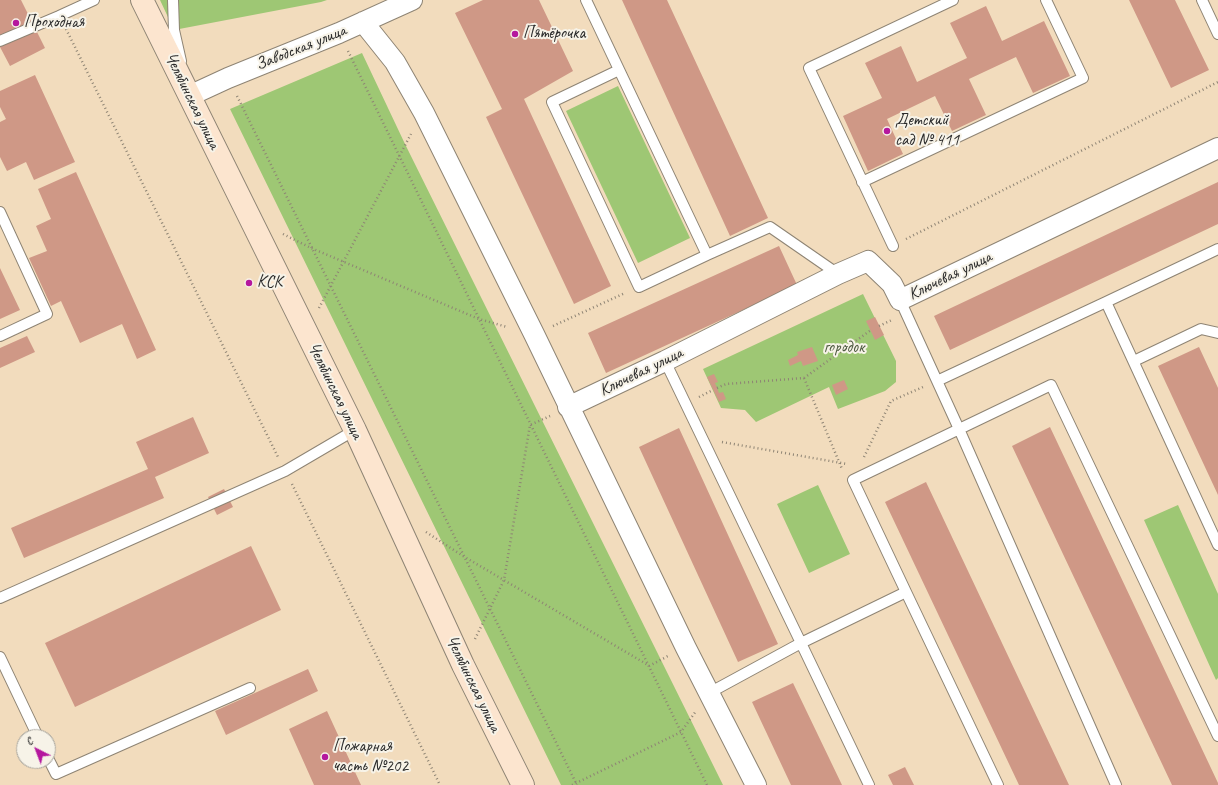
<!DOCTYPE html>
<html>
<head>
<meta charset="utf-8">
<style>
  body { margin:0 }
  #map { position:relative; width:1218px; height:785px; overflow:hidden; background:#f2dcbd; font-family:Caveat,sans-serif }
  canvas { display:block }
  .north { position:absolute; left:16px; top:729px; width:40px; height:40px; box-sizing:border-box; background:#f7f3e8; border:1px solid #a5a39c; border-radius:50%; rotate:318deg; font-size:11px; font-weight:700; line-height:16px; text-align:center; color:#2b2b2b }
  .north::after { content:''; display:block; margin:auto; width:14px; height:18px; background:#b5179e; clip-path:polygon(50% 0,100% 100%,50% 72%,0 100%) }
</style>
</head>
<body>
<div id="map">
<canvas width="1218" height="785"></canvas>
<div class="north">С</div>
</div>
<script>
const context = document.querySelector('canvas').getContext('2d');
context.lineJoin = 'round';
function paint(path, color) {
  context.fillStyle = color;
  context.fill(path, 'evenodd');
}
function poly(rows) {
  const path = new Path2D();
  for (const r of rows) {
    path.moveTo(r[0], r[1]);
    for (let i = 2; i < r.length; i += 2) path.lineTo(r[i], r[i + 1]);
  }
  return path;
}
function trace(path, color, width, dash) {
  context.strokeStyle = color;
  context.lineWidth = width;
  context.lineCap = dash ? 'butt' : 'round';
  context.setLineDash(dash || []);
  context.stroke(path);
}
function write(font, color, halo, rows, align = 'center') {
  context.font = font + ' Caveat,sans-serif';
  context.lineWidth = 4;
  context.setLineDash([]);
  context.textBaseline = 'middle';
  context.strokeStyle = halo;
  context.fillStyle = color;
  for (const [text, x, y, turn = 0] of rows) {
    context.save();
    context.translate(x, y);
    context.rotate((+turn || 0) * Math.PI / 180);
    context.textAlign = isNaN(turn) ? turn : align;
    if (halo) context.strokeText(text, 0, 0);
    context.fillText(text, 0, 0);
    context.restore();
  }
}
paint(poly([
  [160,0,327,0,321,2,174,30],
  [362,53,405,144,723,785,561,785,230,109],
  [618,86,690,238,638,263,566,111],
  [863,294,896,361,896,382,885,391,838,409,829,387,756,422,745,410,721,408,703,369],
  [818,485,850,554,809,573,777,504],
  [1178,505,1218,594,1218,678,1216,680,1144,520]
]), '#9ec774');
paint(poly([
  [0,0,21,0,45,48,10,66,0,47],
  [483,0,539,0,573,71,524,99,611,286,574,304,486,117,502,109,455,13],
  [622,0,667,0,768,218,730,236],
  [1129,0,1175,0,1209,70,1171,88],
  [986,6,1002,41,1044,21,1070,76,1033,93,1016,57,969,79,986,115,952,131,935,96,887,119,903,154,868,171,843,116,882,98,865,63,901,46,917,82,967,58,950,23],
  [35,75,75,162,34,180,26,162,7,171,0,157,0,122,6,119,0,107,0,91],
  [76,172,156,350,137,359,122,324,80,343,61,301,51,306,29,258,47,251,36,226,51,219,38,189],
  [1218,182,1218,224,950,350,934,316],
  [779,246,797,285,606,373,588,333],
  [0,268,20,310,0,319],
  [875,317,884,335,875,340,866,321],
  [27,336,35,352,0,368,0,348],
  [812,347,818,361,803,366,801,361,790,366,788,360,798,355,797,352],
  [1199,347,1218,388,1218,495,1158,366],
  [714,374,718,382,715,383,719,393,723,392,726,399,719,402,707,377],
  [844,380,848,389,836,395,832,385],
  [193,417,209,453,155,477,164,498,24,558,11,528,148,469,136,442],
  [1050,427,1218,783,1218,785,1172,785,1012,446],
  [679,428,778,644,738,662,639,447],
  [926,482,1069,785,1019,785,885,502],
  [224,489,233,507,217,515,208,497],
  [251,546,281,610,75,707,45,643],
  [308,669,318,691,226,735,215,711],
  [793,683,842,785,791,785,752,702],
  [327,711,361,785,314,785,289,729],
  [905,767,914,785,893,785,888,775]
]), '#cf9886');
const lane = poly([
  [173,0,174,30,181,61],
  [586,0,707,255,639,287,552,102,619,70],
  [1202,0,1218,34],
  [0,41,59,16,94,0],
  [862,182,1083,78,1046,0],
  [0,212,47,314,0,336],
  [893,246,809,68,953,0],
  [707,255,770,227,838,274],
  [900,300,959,429,1116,785],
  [1106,302,1218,249],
  [665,361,801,643,709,693],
  [1134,361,1201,329,1218,333],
  [937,381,1106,302,1218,545],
  [906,592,853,480,1051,385,1218,736],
  [0,598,285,471,355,430],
  [0,657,38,737],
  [48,758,56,774,250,688],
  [869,785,801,643,906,592,998,785]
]);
const street = poly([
  [363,22,395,62,424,113,534,334,686,648,756,785],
  [189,96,228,78,339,33,412,0],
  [568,407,665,361,838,274,868,261,892,284,900,300,1218,148]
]);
const secondary = poly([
  [142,0,355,430,463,665,523,785]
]);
trace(lane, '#8e8474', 12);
trace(street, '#8e8474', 22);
trace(secondary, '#8e8474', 24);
trace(poly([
  [66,29,278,457],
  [348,51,707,785],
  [237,96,577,785],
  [283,234,311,248,479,319,507,327],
  [906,239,1218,82],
  [319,308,411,134],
  [553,326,625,293],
  [879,326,892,320],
  [804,378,842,469],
  [717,388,726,384,804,378,871,330],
  [699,397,713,390],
  [722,442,847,464],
  [864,457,891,401,923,387],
  [292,484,440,785],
  [426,532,463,556,648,665],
  [475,639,504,580,530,425,550,416],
  [649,666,668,656],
  [572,785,681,732,696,711]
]), '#8e8474', 2.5, [1, 3]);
trace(lane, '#fff', 10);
trace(street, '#fff', 20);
trace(secondary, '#fce5cf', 22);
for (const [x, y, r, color] of [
  [16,23,4,"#b5179e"],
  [515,34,4,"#b5179e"],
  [887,131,4,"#b5179e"],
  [249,283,4,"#b5179e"],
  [325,757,4,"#b5179e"]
]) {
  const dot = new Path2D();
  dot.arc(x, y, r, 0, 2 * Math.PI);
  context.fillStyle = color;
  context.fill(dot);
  trace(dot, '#f7f3e8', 1.5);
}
write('17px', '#2b2b2b', '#f7f3e8', [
  ["Проходная",24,23],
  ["Пятёрочка",523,34],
  ["Детский",895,121],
  ["сад № 411",895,141],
  ["КСК",257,283],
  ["Пожарная",333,747],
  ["часть №202",333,767]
], 'left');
write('17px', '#2b2b2b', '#f7f3e8', [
  ["Заводская улица",301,48,-22],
  ["Челябинская улица",192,101,64],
  ["Ключевая улица",950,276,-26],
  ["Ключевая улица",641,372,-26],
  ["Челябинская улица",335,391,64],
  ["Челябинская улица",473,684,64]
]);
write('17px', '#4e5a41', '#f7f3e8', [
  ["городок",844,348]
]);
</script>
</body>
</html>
